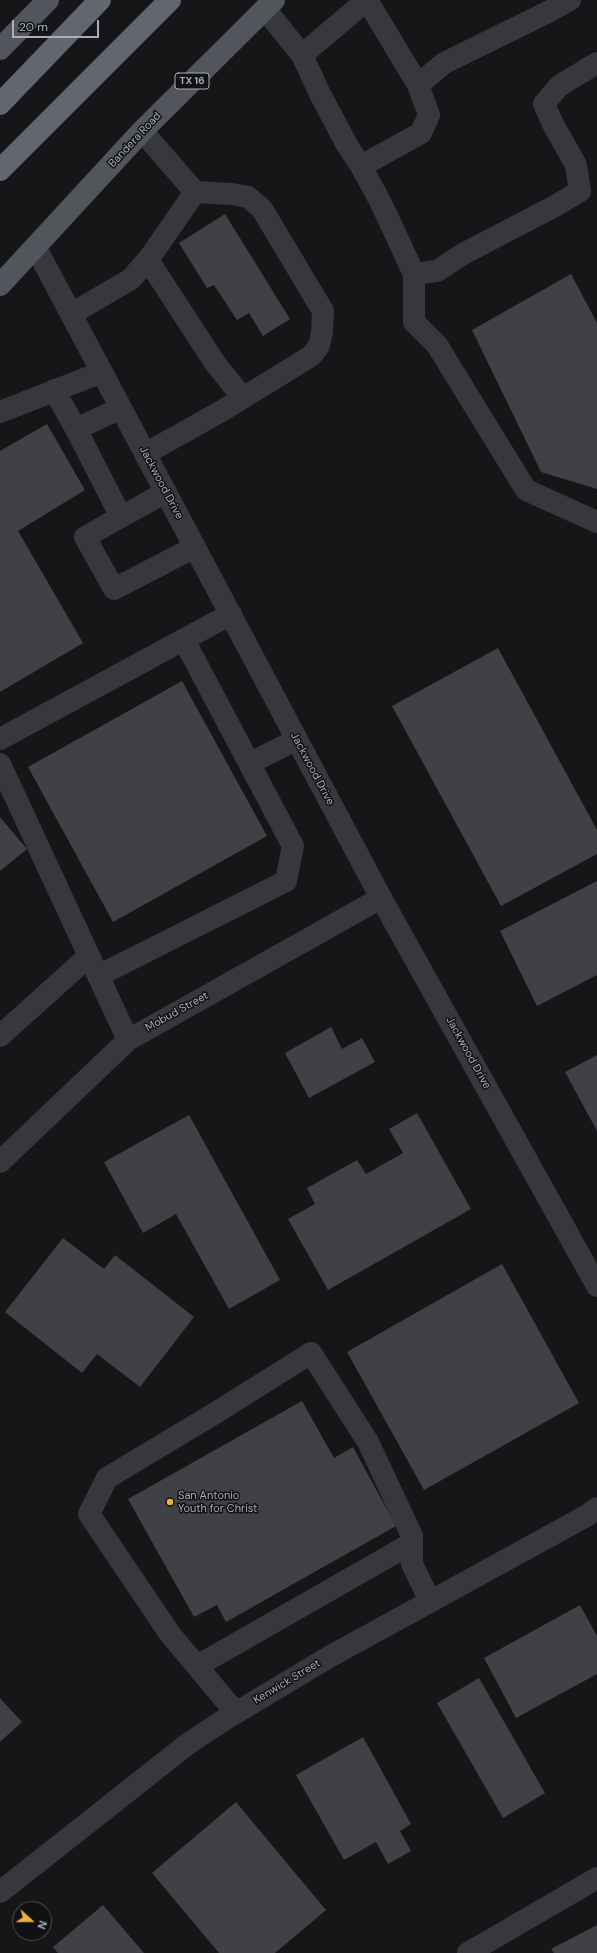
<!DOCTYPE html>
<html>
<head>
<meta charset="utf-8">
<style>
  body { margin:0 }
  #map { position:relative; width:597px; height:1953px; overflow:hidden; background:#161618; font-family:"DM Sans",sans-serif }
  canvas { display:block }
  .north { position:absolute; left:12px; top:1901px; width:40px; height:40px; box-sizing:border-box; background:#111113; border:1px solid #4d4f55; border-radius:50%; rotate:111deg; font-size:11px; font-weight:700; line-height:16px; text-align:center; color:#a8adb8 }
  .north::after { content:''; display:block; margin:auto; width:14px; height:18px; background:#f2b134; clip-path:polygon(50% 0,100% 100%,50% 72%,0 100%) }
  .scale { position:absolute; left:12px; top:20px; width:87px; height:18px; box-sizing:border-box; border:2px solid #a8adb8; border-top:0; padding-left:5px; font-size:12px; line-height:14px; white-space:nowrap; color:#a8adb8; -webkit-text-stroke:3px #111113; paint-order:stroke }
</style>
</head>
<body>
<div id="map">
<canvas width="597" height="1953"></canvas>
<div class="north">N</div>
<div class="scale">20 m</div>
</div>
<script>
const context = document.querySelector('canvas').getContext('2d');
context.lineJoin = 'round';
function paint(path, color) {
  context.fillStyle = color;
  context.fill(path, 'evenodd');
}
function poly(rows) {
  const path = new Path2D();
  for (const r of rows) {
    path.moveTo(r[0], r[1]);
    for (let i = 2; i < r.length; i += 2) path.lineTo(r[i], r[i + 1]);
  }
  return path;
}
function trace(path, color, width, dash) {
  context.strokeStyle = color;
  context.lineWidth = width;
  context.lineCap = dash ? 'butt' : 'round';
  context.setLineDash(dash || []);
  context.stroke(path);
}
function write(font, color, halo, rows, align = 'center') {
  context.font = font + ' "DM Sans",sans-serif';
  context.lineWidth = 3;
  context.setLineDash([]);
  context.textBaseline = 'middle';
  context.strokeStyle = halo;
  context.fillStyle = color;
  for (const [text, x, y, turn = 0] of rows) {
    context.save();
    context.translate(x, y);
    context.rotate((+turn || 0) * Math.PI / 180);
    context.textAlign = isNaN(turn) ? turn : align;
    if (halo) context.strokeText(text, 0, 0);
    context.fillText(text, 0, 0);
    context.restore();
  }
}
paint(poly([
  [225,214,290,319,263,336,249,313,237,320,214,285,207,288,179,243],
  [571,274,597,323,597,489,541,472,472,330],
  [47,424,85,490,18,531,83,643,0,692,0,451],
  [498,648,597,830,597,854,501,906,392,706],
  [182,681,267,836,113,922,28,767],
  [0,817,27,849,0,871],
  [597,881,597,975,537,1006,500,931],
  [331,1027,342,1049,362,1038,375,1062,309,1098,285,1053],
  [597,1055,597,1131,565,1072],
  [417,1113,471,1209,328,1290,288,1219,315,1204,307,1188,357,1160,366,1174,403,1153,389,1129],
  [189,1115,280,1280,229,1309,176,1214,143,1233,104,1162],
  [63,1238,104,1269,115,1255,194,1317,140,1387,97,1354,82,1373,5,1312],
  [502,1264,579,1403,424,1490,347,1352],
  [302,1401,334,1458,353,1447,396,1526,226,1622,217,1605,194,1617,128,1499],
  [580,1605,597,1636,597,1674,516,1718,484,1658],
  [479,1678,545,1793,503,1818,437,1703],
  [0,1698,22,1722,0,1742],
  [363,1737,411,1824,400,1831,411,1851,388,1864,376,1842,344,1860,296,1775],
  [236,1802,326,1910,275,1953,219,1953,152,1873],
  [103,1905,144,1953,58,1953,53,1947],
  [597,1925,597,1953,554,1953,551,1949]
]), '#404145');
trace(poly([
  [265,9,302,55,319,92,347,145,361,166,421,133,429,115,418,85,367,0,302,55],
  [418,85,444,63,552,10,570,0],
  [142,131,195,192,232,194,248,197,262,209,323,311,322,332,319,346,311,356,225,409,145,454],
  [361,166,381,203,414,274,437,271,463,254,555,206,580,191,576,165,553,124,544,104,559,86,597,63],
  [36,248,381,898,597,1286],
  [148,260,215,363,243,398],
  [414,274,414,322,437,345,526,490,597,522],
  [71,314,131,279,150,257,195,192],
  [54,390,76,429],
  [121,408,76,429,121,517],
  [0,412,102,372],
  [166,492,85,537,114,589,195,547],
  [0,739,231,614],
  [250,763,296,740],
  [0,764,128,1040],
  [98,976,286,881,293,846,184,640],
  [0,1036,89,956],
  [0,1162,128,1040,381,898],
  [197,1666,412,1543],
  [236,1713,170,1634,89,1514,107,1478,217,1412,311,1353,368,1442,412,1536,412,1564,430,1601],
  [0,1892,189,1743,224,1720,329,1657,588,1515,597,1508],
  [468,1953,597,1878]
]), '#37383d', 22);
trace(poly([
  [0,49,48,0],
  [0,285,142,131,274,0]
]), '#53555c', 22);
trace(poly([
  [0,104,100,0],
  [0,170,170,0]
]), '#63666e', 22);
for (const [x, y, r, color] of [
  [170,1502,4,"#f2b134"]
]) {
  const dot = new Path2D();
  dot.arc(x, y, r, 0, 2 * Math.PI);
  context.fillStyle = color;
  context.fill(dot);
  trace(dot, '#111113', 1.5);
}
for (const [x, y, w] of [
  [192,81,34]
]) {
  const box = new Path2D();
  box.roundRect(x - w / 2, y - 8, w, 16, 3);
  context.fillStyle = '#111113';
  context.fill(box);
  trace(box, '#a8adb8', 1);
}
write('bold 10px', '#a8adb8', null, [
  ["TX 16",192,81]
]);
write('11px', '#a8adb8', '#111113', [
  ["Bandera Road",135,140,-47],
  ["Jackwood Drive",161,483,62],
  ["Jackwood Drive",312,769,62],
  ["Mobud Street",177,1012,-29],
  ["Jackwood Drive",468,1053,61],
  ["Kenwick Street",287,1682,-31]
]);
write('11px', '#a8adb8', '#111113', [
  ["San Antonio",178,1496],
  ["Youth for Christ",178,1509]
], 'left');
</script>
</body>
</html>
